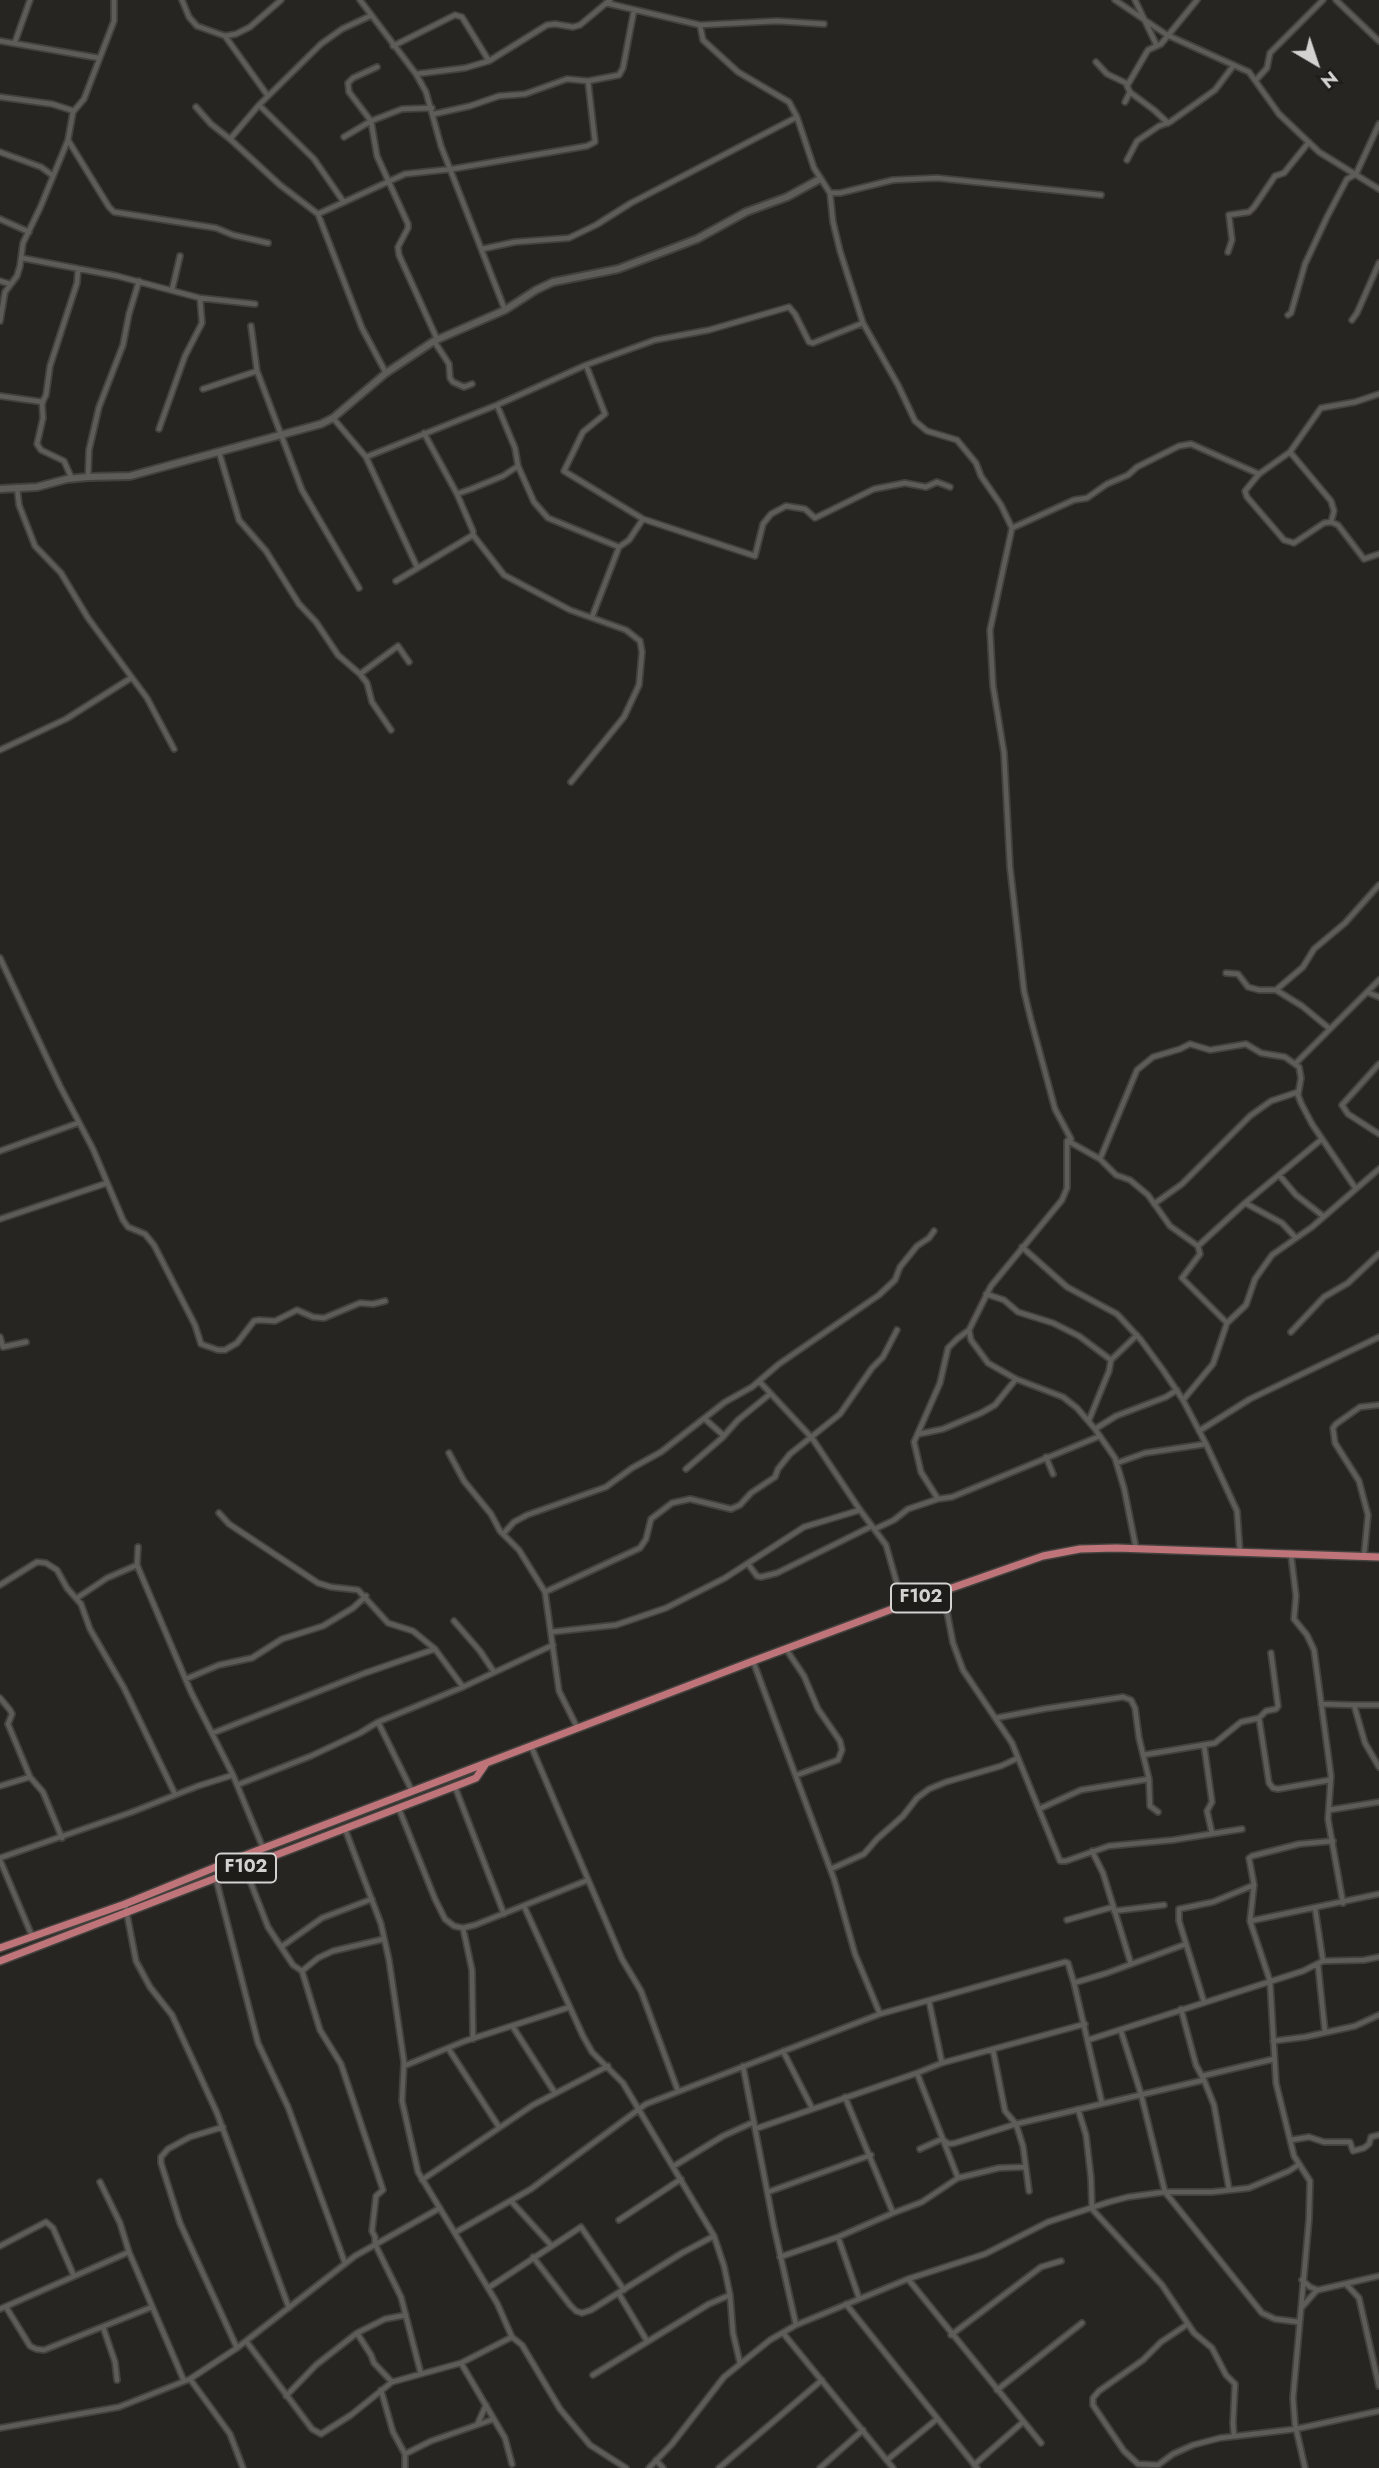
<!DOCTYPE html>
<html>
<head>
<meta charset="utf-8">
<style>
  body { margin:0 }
  #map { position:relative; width:1379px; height:2468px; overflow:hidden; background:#272522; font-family:Jost,sans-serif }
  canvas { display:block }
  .north { position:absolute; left:1281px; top:28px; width:70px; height:70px; -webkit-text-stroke:5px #1d1c18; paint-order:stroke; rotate:141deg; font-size:19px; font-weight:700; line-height:28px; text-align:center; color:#d3d2d0 }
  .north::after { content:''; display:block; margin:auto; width:24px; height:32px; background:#d3d2d0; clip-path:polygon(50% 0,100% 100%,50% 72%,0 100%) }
</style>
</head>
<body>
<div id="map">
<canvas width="1379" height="2468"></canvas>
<div class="north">N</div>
</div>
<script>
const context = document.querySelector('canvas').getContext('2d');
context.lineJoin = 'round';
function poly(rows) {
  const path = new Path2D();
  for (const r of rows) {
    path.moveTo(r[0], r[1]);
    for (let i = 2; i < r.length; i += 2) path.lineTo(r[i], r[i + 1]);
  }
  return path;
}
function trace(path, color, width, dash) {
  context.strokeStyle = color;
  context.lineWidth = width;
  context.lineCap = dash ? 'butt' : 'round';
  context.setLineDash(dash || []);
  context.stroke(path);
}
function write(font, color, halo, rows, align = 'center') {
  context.font = font + ' Jost,sans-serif';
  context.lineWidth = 7;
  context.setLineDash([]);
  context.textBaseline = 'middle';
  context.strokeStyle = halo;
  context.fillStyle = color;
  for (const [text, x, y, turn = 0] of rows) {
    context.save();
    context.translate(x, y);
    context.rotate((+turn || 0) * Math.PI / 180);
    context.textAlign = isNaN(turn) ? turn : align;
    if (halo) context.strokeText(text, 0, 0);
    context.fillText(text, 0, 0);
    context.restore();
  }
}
const minor = poly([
  [182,0,189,17,197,26,225,36,236,34,250,27,281,0],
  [360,0,416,74,426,92,441,146,505,310],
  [1115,0,1167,35,1249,72,1279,114,1319,152,1379,189],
  [1135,0,1157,46],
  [1336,0,1379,41],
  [606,3,700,25,777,21,824,24],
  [370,16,342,29,321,44,259,105,230,139,280,185,318,214,405,174,452,169,587,146,595,142,588,81,567,79,525,94,499,96,470,106,434,114],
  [700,25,703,40,738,72,789,102,797,117,814,168,830,193,840,193,893,180,937,178,1101,195],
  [225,36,268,96],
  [0,41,99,58],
  [15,42,30,0],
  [393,46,455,15,462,17,489,61],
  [1096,62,1107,74,1128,84],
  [377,67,353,78,348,83,349,92,371,121,377,156,408,224,408,228,398,247,399,255,437,339],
  [416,74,465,68,489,61,547,25,555,24,573,27,580,25,610,0],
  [1256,80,1267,68,1270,53,1323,0],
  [588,81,619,75,623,68,634,10],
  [1131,93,1154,110,1168,123],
  [0,97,52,104,74,111],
  [1125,102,1130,92,1127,86,1148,50,1161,44,1197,0],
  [259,105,314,159,343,201],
  [196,107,211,124,230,139],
  [344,137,371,121,402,109,432,108],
  [68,140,109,207,114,212,216,228,233,235,268,243],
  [0,152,41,167,52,175],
  [1127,160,1137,141,1159,126,1170,122,1215,90,1234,65],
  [830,193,833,222,840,251,863,323,898,385,915,421,927,431,957,440,976,463,981,476,1001,505,1012,528,1074,500,1087,498,1107,484,1128,475,1137,467,1179,446,1191,444,1259,474],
  [318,214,362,328,386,373],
  [0,219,29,232],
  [482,249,515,242,569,238,596,225,631,203,797,117],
  [1228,252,1232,240,1229,215,1249,212,1254,207,1275,176,1284,173,1309,142],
  [22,258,117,276,200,298,255,304],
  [0,281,10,284],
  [172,290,180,256],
  [1288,315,1291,313,1305,264,1327,217,1347,179,1356,174,1379,124],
  [1352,320,1357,313,1379,263],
  [0,321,5,292,17,276,20,266,23,243,40,208,68,140,73,112,84,99,114,21,114,0],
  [251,326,257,371,302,490,359,588],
  [434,341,449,364,450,378,453,382,464,387,472,384],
  [586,365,605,414,583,432,564,471,643,519,755,556,763,524,771,514,786,506,805,509,815,518,874,489,905,483,926,487,937,482,950,487],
  [203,389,257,371],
  [1379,394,1355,402,1321,408,1290,452,1259,474,1245,491,1247,497,1284,540,1294,543,1324,523,1331,522,1338,525,1364,559,1379,554],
  [0,396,43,402],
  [333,418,366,457,497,405,586,365,655,340,709,330,789,307,795,314,809,342,813,343,863,323],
  [159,429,185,356,202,323,200,298],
  [424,433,457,494,471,489,503,476,518,466,515,448,497,405],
  [219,452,239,520,266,551,299,604,316,622,338,655,360,674,367,683,372,702,391,730],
  [1290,452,1331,501,1334,511,1331,522],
  [366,457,417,567],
  [518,466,534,502,548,518,619,547],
  [88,477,89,450,99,407,123,345,129,314,139,281],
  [72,479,64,461,41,450,37,444,43,418,42,403,46,395,50,366,77,283,78,270],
  [17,487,19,505,35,546,61,573,88,618,147,698,174,749],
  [457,494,473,531,473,535,504,575,570,610,626,630,640,641,642,652,639,685,624,717,571,782],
  [1012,528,990,630,993,686,1004,753,1010,867,1024,991,1031,1020,1055,1109,1071,1139,1067,1141,1067,1188,1062,1200,991,1286,969,1330,971,1340,988,1363,1016,1379,1063,1397,1077,1408,1095,1429,1115,1458,1124,1488,1136,1548],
  [396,581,473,535],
  [592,617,619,547,629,540,643,519],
  [360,674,398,646,409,662],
  [0,750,66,719,131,678],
  [0,958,60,1086,93,1149,123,1220,128,1227,145,1234,154,1245,195,1325,201,1344,218,1350,225,1350,237,1343,254,1321,259,1320,275,1321,297,1310,313,1317,324,1318,360,1303,373,1304,385,1301],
  [1226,973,1238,974,1248,987,1259,990,1276,990,1302,1006,1330,1029],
  [1276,990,1303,967,1314,949,1345,923,1379,885],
  [1367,992,1379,997],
  [1296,1063,1379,980],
  [1379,1064,1342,1105,1348,1114,1379,1134],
  [1068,1141,1100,1159,1137,1070,1153,1057,1180,1049,1190,1044,1210,1050,1246,1044,1261,1053,1285,1057,1299,1067,1301,1078,1298,1095,1301,1103,1312,1124,1356,1189],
  [0,1151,78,1123],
  [1100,1159,1116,1175,1130,1180,1148,1195,1170,1226,1198,1246,1200,1254,1182,1278,1227,1323],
  [1280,1176,1296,1195,1323,1216],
  [1245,1203,1282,1223,1295,1237],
  [1154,1204,1182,1184,1250,1116,1271,1101,1298,1092],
  [0,1219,107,1183],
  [1198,1246,1245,1203,1322,1139],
  [1022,1247,1067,1287,1117,1314,1141,1340,1163,1370,1183,1400,1206,1444,1237,1511,1240,1553],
  [986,1294,1004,1300,1018,1312,1053,1323,1079,1336,1111,1360,1109,1371,1089,1420],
  [969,1330,957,1339,948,1348,940,1383,914,1442,921,1472,938,1499,952,1497,1100,1436],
  [1291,1332,1324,1297,1348,1283,1379,1254],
  [0,1337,3,1347,26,1342],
  [1111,1360,1137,1335],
  [759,1381,812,1438,860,1510,886,1545,903,1605],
  [1183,1400,1213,1364,1227,1323,1246,1305,1255,1279,1272,1255,1312,1227,1379,1169],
  [705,1419,724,1436],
  [1095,1429,1116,1416,1166,1397,1177,1390],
  [1199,1431,1250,1399,1379,1337],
  [919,1434,943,1429,981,1413,995,1405,1016,1379],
  [449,1453,464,1481,491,1514,500,1531,519,1550,545,1592,559,1691,577,1727],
  [1046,1457,1053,1474],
  [1117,1463,1145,1453,1206,1444],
  [686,1469,722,1438,738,1420,770,1394],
  [219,1513,229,1524,318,1583,331,1587,358,1590,388,1623,413,1631,435,1649,463,1687],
  [875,1529,894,1520,908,1509,938,1499],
  [504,1533,514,1522,527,1515,606,1487,632,1468,661,1452,725,1402,752,1387,779,1364,879,1295,895,1280,900,1267,917,1246,929,1238,934,1231],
  [138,1547,137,1565,191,1692,233,1775,263,1848],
  [1291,1555,1296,1596,1294,1619,1307,1635,1314,1650,1331,1776,1328,1819,1343,1903],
  [1364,1556,1368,1515,1364,1500,1359,1481,1335,1443,1333,1428,1336,1424,1360,1407,1379,1405],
  [748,1564,757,1576,761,1577,777,1573,872,1526],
  [0,1585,37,1562,46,1563,57,1570,67,1588,81,1604,90,1629,124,1688,175,1794],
  [943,1591,953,1643,963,1670,1012,1743,1060,1861,1066,1861,1109,1846,1173,1840,1242,1829],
  [545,1592,640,1548,646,1539,651,1519,672,1503,690,1499,731,1509,740,1505,751,1493,775,1477,778,1469,790,1454,840,1414,872,1368,883,1357,897,1330],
  [77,1598,107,1578,137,1565],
  [454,1621,480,1651,494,1672],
  [551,1632,616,1625,666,1608,725,1578,804,1527,860,1510],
  [786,1649,804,1676,818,1709,840,1741,842,1750,838,1760,797,1775],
  [753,1661,834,1879,855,1954,880,2014],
  [186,1679,219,1665,252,1658,282,1639,323,1626,353,1608,366,1596],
  [0,1698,10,1710,12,1714,8,1724,30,1777,43,1792,62,1838],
  [1321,1704,1354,1705,1365,1743,1379,1767],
  [1354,1705,1379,1705],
  [996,1718,1043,1709,1123,1697,1131,1700,1135,1708,1139,1738,1149,1779,1150,1806,1158,1812],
  [1259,1718,1269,1783,1273,1788,1278,1789,1330,1780],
  [378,1722,412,1791],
  [213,1733,365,1673,435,1649],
  [1204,1745,1212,1802,1207,1811,1212,1833],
  [531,1746,622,1959,641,1991,678,2091],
  [1143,1755,1215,1743,1241,1722,1259,1718,1266,1711,1276,1709,1278,1706,1271,1653],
  [237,1785,311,1756,360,1733,378,1722,463,1687,553,1645],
  [0,1786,30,1777],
  [455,1787,504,1914],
  [399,1809,435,1899,445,1919,454,1926,463,1928,475,1925,588,1880],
  [1039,1809,1081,1790,1149,1779],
  [1329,1810,1379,1802],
  [345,1829,381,1924,389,1960,404,2062,402,2101,418,2172,497,2303,512,2337,522,2345,560,2409,590,2445,626,2468],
  [1092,1851,1103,1873,1131,1964],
  [0,1858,132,1812,198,1786,233,1775],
  [0,1860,32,1936],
  [245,1868,268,1927,293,1965,302,1971,320,2030,341,2064,383,2190,376,2196,372,2231,375,2237,375,2244,401,2297,421,2374],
  [831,1869,864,1854,877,1839,903,1816,917,1798,929,1789,946,1782,1001,1766,1018,1758],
  [216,1879,258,2043,288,2107,345,2263],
  [125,1904,136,1961,150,1987,172,2015,217,2113,289,2308],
  [524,1906,583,2036,592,2052,623,2083,714,2236,724,2266,730,2295,733,2333,740,2363],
  [1315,1908,1323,1961],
  [1114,1911,1164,1905],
  [1067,1920,1113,1907],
  [1250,1921,1379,1894],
  [463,1928,472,1970,473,2039],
  [281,1947,322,1918,372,1899],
  [1318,1965,1325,2032],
  [302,1971,318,1958,333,1951,384,1939],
  [1074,1983,1107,1973,1186,1944],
  [929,2001,942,2063],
  [1204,2002,1179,1921,1179,1909,1213,1902,1254,1885],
  [1181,2009,1196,2065,1204,2080,1214,2105,1229,2189],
  [513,2027,555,2093],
  [1121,2031,1141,2094,1165,2192,1262,2313,1275,2319,1299,2322],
  [1088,2040,1303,1971,1323,1961,1364,1960,1379,1957],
  [1273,2041,1305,2037,1355,2026,1379,2015],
  [448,2048,499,2127],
  [993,2050,1005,2111,1016,2124,1023,2146,1029,2191],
  [783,2051,812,2108],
  [404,2066,465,2041,570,2007],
  [743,2066,774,2227,796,2325],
  [917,2073,958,2178,999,2168,1025,2167],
  [1202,2076,1274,2059],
  [1078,2109,1086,2135,1091,2178,1092,2209,1162,2285,1194,2333,1212,2348,1226,2375,1235,2384,1233,2423,1234,2436],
  [223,2127,190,2137,168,2149,161,2157,161,2163,180,2223,237,2348],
  [755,2129,917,2073,942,2063,1085,2024],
  [1291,2140,1309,2137,1324,2142,1350,2142,1353,2151,1364,2148,1369,2144,1371,2137,1379,2135],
  [920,2149,942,2139,949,2144,955,2143,1016,2124,1204,2080],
  [674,2166,723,2136,754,2122],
  [422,2180,533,2105,608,2066],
  [100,2182,120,2223,129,2252,184,2381],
  [768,2192,871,2155],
  [511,2201,550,2244],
  [893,2213,922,2202,958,2178],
  [619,2220,681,2179],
  [456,2232,531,2189,646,2104,880,2014,1065,1962,1068,1963,1074,1983,1102,2103],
  [838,2237,859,2298],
  [0,2246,46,2222,53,2228,74,2276],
  [533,2257,570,2305,576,2311,582,2313,591,2310,682,2253,714,2236],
  [780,2257,838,2237,893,2213,845,2097],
  [908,2279,1041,2443],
  [1302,2280,1310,2287,1318,2290,1379,2276],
  [1346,2284,1359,2298,1379,2386],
  [488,2288,581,2227,624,2290],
  [619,2294,647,2341],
  [846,2304,977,2468],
  [6,2307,30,2346,36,2349,44,2350,152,2307],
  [1302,2307,1317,2290],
  [0,2309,129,2252],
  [1188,2324,1161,2342,1143,2360,1099,2391,1093,2398,1093,2405,1105,2423,1124,2451,1138,2464,1158,2465,1173,2454,1193,2445,1220,2438,1296,2429,1379,2411],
  [103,2327,115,2362,117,2380],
  [357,2333,371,2355,374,2363,392,2382],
  [783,2333,893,2468],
  [951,2335,1041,2267,1061,2261],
  [246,2341,312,2429,321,2434,351,2415,392,2382,461,2363,512,2337],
  [461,2363,505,2438,512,2464],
  [593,2375,709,2304,730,2295],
  [190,2379,230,2434,243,2468],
  [381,2390,393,2432,405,2454,405,2468],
  [997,2390,1082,2323],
  [286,2396,316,2365,357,2333,385,2319,406,2315],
  [478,2423,486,2405],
  [0,2428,119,2407,190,2379,237,2348,355,2256,440,2208],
  [405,2454,431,2441,494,2419],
  [656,2460,663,2468],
  [887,2460,937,2419],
  [974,2465,1023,2422],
  [649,2468,672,2444,724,2377,770,2340,796,2325,908,2279,985,2254,1048,2222,1109,2202,1128,2197,1165,2192,1212,2192,1249,2188,1289,2171,1298,2165],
  [719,2468,822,2380],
  [820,2468,863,2430],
  [1305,2468,1295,2424,1293,2398,1309,2219,1310,2181,1294,2156,1276,2083,1270,1981,1250,1921,1254,1885,1249,1858,1252,1856,1299,1844,1333,1841]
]);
const tertiary = poly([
  [0,489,37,487,67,479,88,477,130,476,321,424,333,418,386,373,434,341,505,310,536,290,553,282,618,269,663,252,697,239,746,212,787,197,820,179]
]);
const primary = poly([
  [0,1948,125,1904,243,1856,753,1661,903,1605,1043,1556,1080,1549,1116,1548,1379,1557],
  [0,1961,466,1782,476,1778,485,1765]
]);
trace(minor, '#43413e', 8);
trace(tertiary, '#43413e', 10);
trace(primary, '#43413e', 10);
trace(minor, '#5d5c58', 4.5);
trace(tertiary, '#5d5c58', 6);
trace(primary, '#be7478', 7);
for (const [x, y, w] of [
  [921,1598,60],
  [246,1868,60]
]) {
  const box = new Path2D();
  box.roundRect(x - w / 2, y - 14.5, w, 29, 5);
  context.fillStyle = '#1d1c18';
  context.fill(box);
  trace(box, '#d3d2d0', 2);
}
write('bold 18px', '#d3d2d0', null, [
  ["F102",921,1598],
  ["F102",246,1868]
]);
</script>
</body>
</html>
